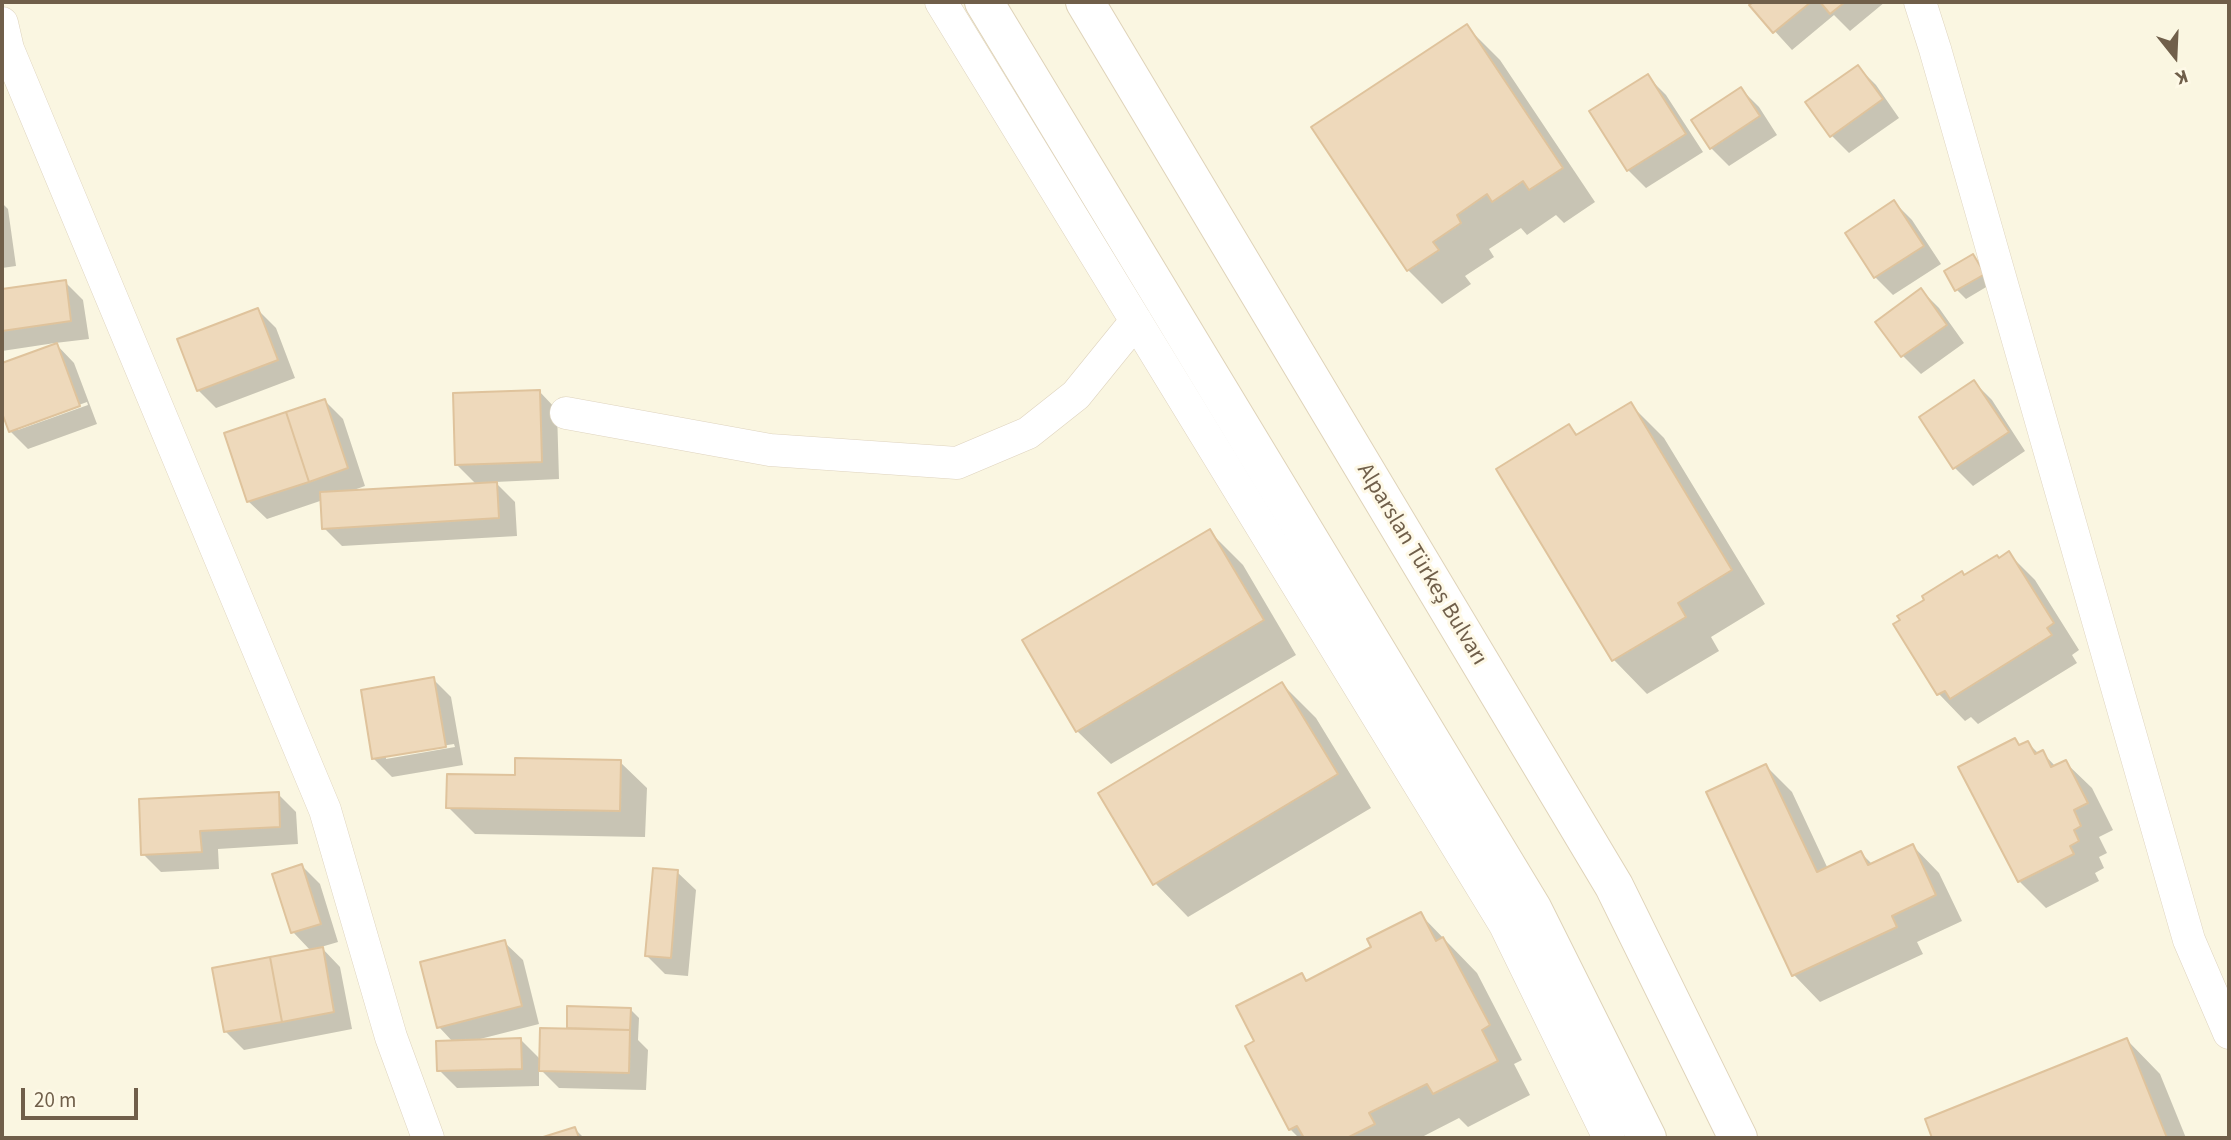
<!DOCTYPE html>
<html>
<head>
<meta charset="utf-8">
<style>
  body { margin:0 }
  #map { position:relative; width:2231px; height:1140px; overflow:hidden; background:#faf6e1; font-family:"Source Sans 3",sans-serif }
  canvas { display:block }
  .frame { position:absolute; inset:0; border:4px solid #705f4a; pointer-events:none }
  .north { position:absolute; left:2140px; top:21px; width:70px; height:70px; -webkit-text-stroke:5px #fef9e7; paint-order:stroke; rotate:162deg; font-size:19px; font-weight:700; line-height:28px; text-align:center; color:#705f4a }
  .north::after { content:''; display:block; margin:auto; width:24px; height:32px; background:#705f4a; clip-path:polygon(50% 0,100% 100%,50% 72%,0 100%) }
  .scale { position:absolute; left:21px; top:1088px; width:117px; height:32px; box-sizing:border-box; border:4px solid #705f4a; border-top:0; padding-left:9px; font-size:21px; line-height:24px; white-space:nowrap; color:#705f4a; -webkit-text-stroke:5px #fef9e7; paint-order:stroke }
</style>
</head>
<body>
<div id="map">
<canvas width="2231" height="1140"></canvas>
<div class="frame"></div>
<div class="north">K</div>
<div class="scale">20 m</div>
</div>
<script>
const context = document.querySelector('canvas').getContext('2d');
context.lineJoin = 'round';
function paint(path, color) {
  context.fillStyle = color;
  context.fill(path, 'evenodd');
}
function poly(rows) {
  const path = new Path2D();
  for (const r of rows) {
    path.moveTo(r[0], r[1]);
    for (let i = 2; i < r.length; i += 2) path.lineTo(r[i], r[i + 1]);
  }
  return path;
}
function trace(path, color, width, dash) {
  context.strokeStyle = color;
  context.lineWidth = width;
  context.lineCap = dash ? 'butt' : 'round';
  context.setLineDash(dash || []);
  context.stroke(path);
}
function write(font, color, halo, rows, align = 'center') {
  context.font = font + ' "Source Sans 3",sans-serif';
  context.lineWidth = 6;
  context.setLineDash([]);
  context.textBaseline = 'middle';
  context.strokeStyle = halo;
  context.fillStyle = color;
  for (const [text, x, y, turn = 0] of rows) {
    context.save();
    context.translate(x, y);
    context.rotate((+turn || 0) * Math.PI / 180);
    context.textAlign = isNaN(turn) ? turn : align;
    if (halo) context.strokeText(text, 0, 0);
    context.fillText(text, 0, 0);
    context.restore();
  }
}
paint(poly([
  [1757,2,1885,2,1850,31,1834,15,1792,50,1752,6],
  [1466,26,1500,60,1595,202,1564,223,1556,215,1527,235,1521,228,1489,249,1494,257,1465,276,1471,284,1442,304,1408,270,1313,128],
  [1858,67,1876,85,1899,118,1849,153,1831,135],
  [1648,77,1666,95,1703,152,1646,188,1628,170],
  [1741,89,1759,107,1777,135,1729,166,1711,148],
  [1894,202,1912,220,1941,264,1893,295,1875,277,1847,233],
  [2,203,8,209,16,266,2,268],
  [1973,256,1981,265,1993,283,1966,299,1957,290,1946,271],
  [65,282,83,300,89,339,55,343,74,363,97,424,28,449,10,431,2,407,2,365,55,345,55,343,2,351,2,291],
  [87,402,88,405,18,430,18,427],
  [1921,290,1939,308,1964,343,1921,374,1903,356,1878,322],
  [258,310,276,328,295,378,216,408,198,390],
  [1974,382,1992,400,2025,451,1973,486,1955,468,1921,418],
  [539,391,557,410,559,479,495,482,515,502,517,536,342,546,324,528,323,500,267,519,248,501,325,401,343,419,365,486,351,491,477,485,457,465],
  [1631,405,1664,438,1765,604,1711,637,1719,651,1647,694,1614,660,1498,469,1569,426,1579,436],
  [1210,532,1243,565,1296,655,1111,764,1077,731],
  [2009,554,2035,580,2079,650,2072,655,2077,663,1978,724,1971,717,1965,721,1939,694,1964,577],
  [433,679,451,697,463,765,392,777,374,759],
  [454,744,455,747,386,759,386,755],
  [1282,684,1316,718,1371,808,1188,917,1155,883],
  [2014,740,2020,746,2028,743,2039,754,2042,752,2056,767,2065,762,2092,788,2113,830,2099,837,2107,853,2099,857,2104,868,2095,873,2099,881,2046,908,2019,881],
  [620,762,647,788,645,837,475,834,448,807,517,777],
  [1766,766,1792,792,1828,869,1861,853,1873,865,1913,846,1939,873,1962,921,1917,942,1923,954,1820,1002,1794,975],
  [278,794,296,812,298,844,218,849,219,869,161,872,143,854],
  [302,866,320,884,338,942,321,947,340,967,352,1029,244,1050,226,1032,311,951,293,932],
  [677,872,696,890,688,976,665,974,647,956],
  [1420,914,1477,973,1522,1060,1514,1064,1530,1095,1468,1127,1459,1118,1420,1138,1299,1138,1290,1129,1256,1042,1302,975,1308,981,1374,948],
  [504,942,523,960,539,1024,480,1039,480,1041,520,1039,541,1060,572,1030,569,1027,631,1010,639,1018,638,1040,648,1050,646,1090,559,1088,539,1068,539,1086,457,1088,439,1070,453,1042,439,1027],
  [2127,1040,2160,1074,2186,1138,1934,1138,1927,1120],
  [575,1129,584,1138,546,1138]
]), '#0003');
const building = poly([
  [1754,2,1811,2,1773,33,1749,5,1754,2],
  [1820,2,1845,2,1830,14,1820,2],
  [1467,24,1563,168,1529,190,1523,181,1492,202,1487,194,1457,215,1461,223,1433,242,1439,250,1407,271,1311,127,1467,24],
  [1858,65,1883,99,1830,137,1805,102,1858,65],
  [1648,74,1686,134,1627,171,1589,111,1648,74],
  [1741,87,1760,116,1710,149,1691,120,1741,87],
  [1894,200,1924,246,1874,278,1845,233,1894,200],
  [1973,254,1985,274,1955,291,1944,271,1973,254],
  [66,280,71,321,2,331,2,289,66,280],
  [1921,288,1947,325,1901,357,1875,322,1921,288],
  [258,308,278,360,197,391,177,339,258,308],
  [57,343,80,406,9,432,2,413,2,363,57,343],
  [1974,380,2009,432,1953,469,1919,417,1974,380],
  [540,390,542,462,455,465,453,393,540,390],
  [325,399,348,468,309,482,286,412,325,399],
  [1631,402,1732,570,1678,603,1686,617,1612,661,1496,469,1569,424,1576,435,1631,402],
  [286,412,309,482,247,502,224,433,286,412],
  [497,482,499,518,322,529,320,492,497,482],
  [1210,529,1264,620,1076,732,1022,640,1210,529],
  [2009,551,2054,623,2047,628,2052,635,1950,699,1945,691,1937,695,1893,624,1900,620,1897,616,1924,600,1922,596,1962,571,1964,575,1997,555,1999,558,2009,551],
  [434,677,446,747,372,759,361,690,434,677],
  [1282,682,1338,774,1153,885,1098,793,1282,682],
  [2015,738,2019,745,2028,741,2035,754,2043,750,2051,767,2066,760,2088,803,2074,810,2081,826,2074,830,2079,841,2070,846,2074,854,2018,882,1958,767,2015,738],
  [515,758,621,760,620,811,446,808,447,774,515,775,515,758],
  [1766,764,1817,872,1861,851,1868,865,1913,844,1936,895,1892,916,1897,927,1792,976,1706,792,1766,764],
  [279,792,280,827,200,831,202,852,141,855,139,799,279,792],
  [302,864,321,924,291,933,272,874,302,864],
  [653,868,678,870,671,958,645,956,653,868],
  [1421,912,1436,941,1443,937,1490,1025,1482,1030,1498,1061,1433,1094,1427,1084,1369,1113,1375,1124,1347,1138,1304,1138,1297,1126,1289,1130,1245,1046,1254,1041,1236,1006,1302,973,1306,981,1371,947,1367,939,1421,912],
  [505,940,522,1006,437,1028,420,962,505,940],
  [323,947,334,1012,282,1022,270,957,323,947],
  [270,957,282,1022,224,1032,212,968,270,957],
  [567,1006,631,1008,630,1030,567,1028,567,1006],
  [540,1028,630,1030,629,1073,539,1071,540,1028],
  [521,1038,522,1069,437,1071,436,1041,521,1038],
  [2127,1038,2167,1138,1932,1138,1925,1119,2127,1038],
  [575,1127,579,1138,540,1138,575,1127]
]);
paint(building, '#eed9bb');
trace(building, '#dfc39c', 2);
const street = poly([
  [941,2,1505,925,1609,1138],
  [1920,2,1935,49,2189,940,2229,1033],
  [2,23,8,49,325,810,391,1037,428,1138],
  [566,413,770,450,957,463,1028,433,1076,395,1136,321]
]);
const secondary = poly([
  [984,2,1532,908,1647,1138],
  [1085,2,1614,886,1738,1138]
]);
trace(street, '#ded3be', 33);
trace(secondary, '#dfd3b9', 40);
trace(street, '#fff', 32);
trace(secondary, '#fff', 38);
write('23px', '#705f4a', '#fef9e7', [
  ["Alparslan Türkeş Bulvarı",1421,565,59]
]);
</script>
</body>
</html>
